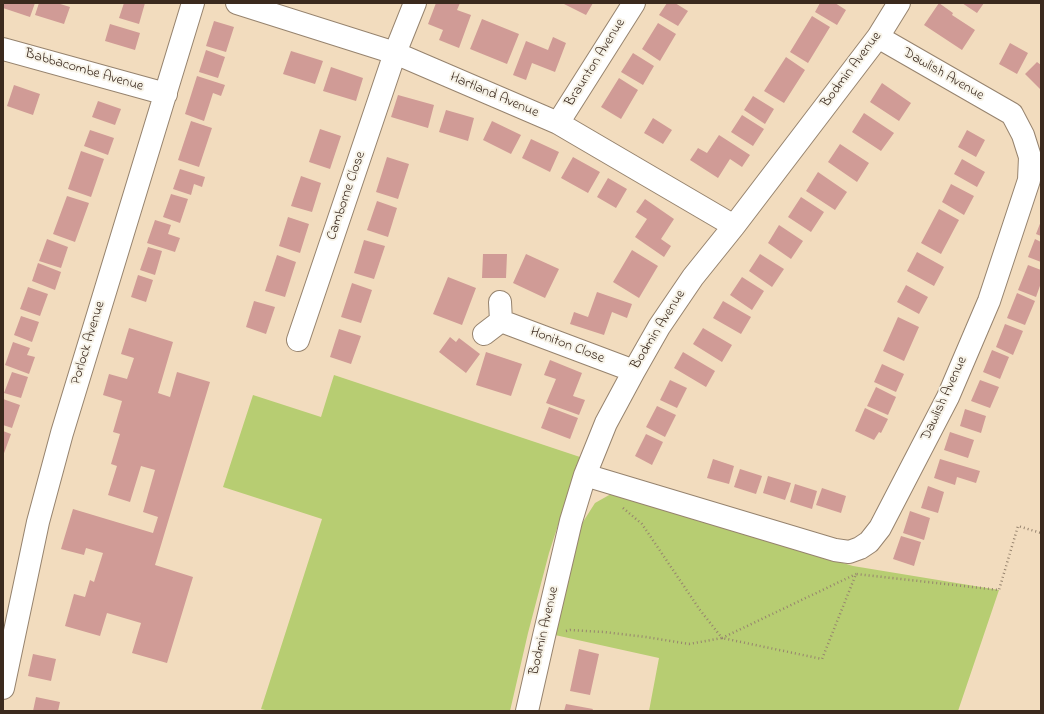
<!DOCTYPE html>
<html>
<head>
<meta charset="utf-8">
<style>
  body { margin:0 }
  #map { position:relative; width:1044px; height:714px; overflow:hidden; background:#f2dcbe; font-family:"Indie Flower",sans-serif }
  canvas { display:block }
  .frame { position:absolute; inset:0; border:4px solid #3b2a1e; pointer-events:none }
</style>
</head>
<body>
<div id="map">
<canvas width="1044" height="714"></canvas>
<div class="frame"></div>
</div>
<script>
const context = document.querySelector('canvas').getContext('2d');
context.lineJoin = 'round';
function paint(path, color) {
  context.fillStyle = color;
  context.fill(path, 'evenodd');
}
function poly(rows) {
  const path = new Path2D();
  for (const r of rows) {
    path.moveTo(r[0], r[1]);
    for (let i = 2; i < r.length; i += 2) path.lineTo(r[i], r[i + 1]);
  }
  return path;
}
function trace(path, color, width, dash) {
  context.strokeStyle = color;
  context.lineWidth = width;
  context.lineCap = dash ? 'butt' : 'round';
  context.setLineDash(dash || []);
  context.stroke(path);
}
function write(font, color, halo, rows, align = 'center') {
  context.font = font + ' "Indie Flower",sans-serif';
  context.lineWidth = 4;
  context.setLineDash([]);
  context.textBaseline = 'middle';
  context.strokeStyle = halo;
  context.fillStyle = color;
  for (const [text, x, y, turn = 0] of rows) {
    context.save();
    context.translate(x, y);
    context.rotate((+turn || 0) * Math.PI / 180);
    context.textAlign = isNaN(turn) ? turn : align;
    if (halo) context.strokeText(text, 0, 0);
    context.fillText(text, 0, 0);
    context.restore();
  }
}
paint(poly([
  [334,375,580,457,549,553,528,633,510,711,269,711,261,709,322,519,223,487,253,395,321,417],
  [611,494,853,566,999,590,958,711,649,711,659,658,555,635,581,525,595,503]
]), '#b7cd72');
paint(poly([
  [3,3,35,3,30,17,3,8],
  [39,3,57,3,70,7,64,24,35,15],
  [124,3,145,3,139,24,119,18],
  [436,3,460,3,457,10,471,15,459,48,439,40,443,30,428,24],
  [564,3,593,3,586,15,564,4],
  [667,3,675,3,688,11,678,26,659,15],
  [820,3,835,3,846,10,837,25,815,12],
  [939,3,953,13,952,15,975,30,962,50,924,25],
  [962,3,984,3,977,13],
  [812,16,830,27,808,63,790,52],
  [482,19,519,34,507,64,470,49],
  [214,21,234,27,226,52,206,46],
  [658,23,676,34,660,61,642,49],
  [110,24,140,33,135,50,105,41],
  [553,37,566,43,555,72,532,63,526,80,513,75,526,41,548,50],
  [1010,43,1028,53,1017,74,999,64],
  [206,50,225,57,218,78,199,72],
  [291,51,323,61,315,84,283,74],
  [633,53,654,66,643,85,621,72],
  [786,57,805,70,784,103,764,91],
  [1037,62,1041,65,1041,90,1025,74],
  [331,67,363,78,356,101,323,91],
  [197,76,225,85,221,96,213,93,204,121,185,114],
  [619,78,638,90,621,119,601,107],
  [882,83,911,103,899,121,870,102],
  [14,85,40,94,33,115,7,106],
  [398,95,434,105,428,128,391,117],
  [753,96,774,109,765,124,744,110],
  [98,101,121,109,115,125,92,117],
  [446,110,474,118,468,141,439,132],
  [864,113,894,133,881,151,852,132],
  [742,115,764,129,753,146,731,132],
  [653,118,672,130,663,144,644,133],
  [191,121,212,128,199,167,178,160],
  [492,121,521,135,511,154,483,140],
  [320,129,341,136,330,169,309,162],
  [90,130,114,138,108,155,84,146],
  [967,130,985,140,976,157,958,147],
  [719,135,750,155,742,167,730,159,718,178,690,160,698,148,707,153],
  [531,139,559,152,550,172,522,158],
  [840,144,869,163,857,182,828,162],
  [81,151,104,159,91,197,68,189],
  [387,157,409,164,398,199,376,192],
  [573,157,600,172,588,193,561,178],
  [962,159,985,172,977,187,954,174],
  [180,169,205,177,202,187,194,184,191,195,173,189],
  [818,172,847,192,835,210,806,191],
  [301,176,321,183,312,212,291,206],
  [608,178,627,189,616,208,597,197],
  [951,184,974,196,964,215,942,202],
  [171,194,188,199,180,223,163,217],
  [67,196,89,203,75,242,53,234],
  [801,197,824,212,811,232,788,217],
  [645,199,674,219,661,239,671,246,664,257,635,237,647,219,636,212],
  [377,201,397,208,388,237,367,230],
  [939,209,959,220,941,254,921,243],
  [288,217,309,224,300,253,279,246],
  [155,220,171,225,168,234,180,238,175,252,147,243],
  [1041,221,1041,236,1036,234],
  [779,225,803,241,791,259,768,243],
  [47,239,68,247,61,268,39,261],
  [1035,239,1041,242,1041,262,1028,257],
  [364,240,385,246,374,279,354,273],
  [148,247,162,251,155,275,140,270],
  [632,250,658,266,639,298,613,282],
  [917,252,944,267,934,286,907,271],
  [483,254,507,254,506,278,482,278],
  [526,254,559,269,545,298,513,283],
  [760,254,784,269,772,287,749,271],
  [277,255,296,262,285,297,265,291],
  [38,263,61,272,55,290,32,281],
  [1028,265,1041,270,1041,283,1036,297,1018,290],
  [138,275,153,280,146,302,131,297],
  [448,277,476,288,462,325,433,314],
  [742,277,764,291,752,310,730,295],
  [352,283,372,290,361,323,341,317],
  [906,285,928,297,919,314,897,302],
  [28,287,48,294,40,316,20,309],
  [597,292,632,304,627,318,612,312,604,335,570,324,574,312,588,317],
  [1017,293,1035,301,1025,325,1007,318],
  [254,301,275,307,266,334,246,327],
  [723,301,751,317,741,334,713,318],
  [21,316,39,322,32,342,14,335],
  [898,317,919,327,904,361,883,351],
  [1005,324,1023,331,1013,355,996,347],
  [129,328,173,342,158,393,170,397,177,372,210,382,155,565,193,577,167,663,132,653,141,623,107,613,100,636,65,626,74,594,85,597,90,580,94,582,103,553,86,548,84,555,61,549,73,509,153,533,158,517,143,512,155,470,141,466,130,502,108,495,117,466,111,464,120,434,113,432,122,401,103,395,109,374,127,379,134,358,121,354],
  [703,328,732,345,722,362,693,344],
  [339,329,361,336,351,364,330,357],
  [450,337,456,342,459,338,480,354,466,373,439,352],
  [13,342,30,348,27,355,35,357,29,374,5,365],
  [992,350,1009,357,1000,379,983,372],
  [486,352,522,364,511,396,476,385],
  [683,352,715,371,706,387,674,368],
  [550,360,582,373,573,396,585,400,579,415,546,403,556,379,544,375],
  [882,364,904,374,896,392,874,382],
  [12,372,28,377,21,398,4,393],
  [670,380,687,388,677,408,660,400],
  [980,380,999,387,990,408,971,401],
  [876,387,896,397,888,415,867,406],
  [3,399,20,405,12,428,3,425],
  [657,406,676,415,665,437,646,427],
  [549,407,578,418,570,439,541,428],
  [865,408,888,419,881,433,879,432,874,440,855,431],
  [965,409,986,416,981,433,960,426],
  [3,431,11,434,3,456],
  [950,432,974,440,968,458,944,450],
  [646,434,663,442,652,465,635,456],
  [713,459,734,466,729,484,707,478],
  [940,459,980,471,976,483,957,477,955,485,934,478],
  [740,469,762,476,756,494,734,487],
  [768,476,791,483,785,500,763,493],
  [795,484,817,491,812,509,790,502],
  [928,486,944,492,938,513,921,508],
  [822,488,846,496,841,513,816,505],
  [910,511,930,518,924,540,903,533],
  [901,536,921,542,914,566,893,559],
  [579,649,599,654,590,695,570,691],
  [33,654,56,659,51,681,28,676],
  [36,697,60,702,58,711,33,711],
  [566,704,593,709,592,711,564,711]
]), '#d09b96');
const minor = poly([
  [237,3,395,53,558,123,734,226],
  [3,49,166,94],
  [558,123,634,3],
  [501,321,634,371],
  [484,334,501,321,500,302],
  [298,340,395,53,415,3],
  [585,475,835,550,849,552,860,548,869,542,880,528,948,397,989,301,1029,180,1030,157,1023,135,1012,114,878,37],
  [3,688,38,522,62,433,193,3],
  [527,711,544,636,571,521,585,475,606,423,634,371,659,327,693,277,734,226,878,37,899,3]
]);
trace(minor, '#96836e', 24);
trace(poly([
  [623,508,642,524,700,610,722,638,856,574],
  [566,631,570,630,604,632,646,637,689,644,722,638,822,659,856,574,999,590,1018,526,1041,533]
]), '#96836e', 2.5, [1, 3]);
trace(minor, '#fff', 22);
write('14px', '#3b2a1e', '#f7f3e8', [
  ["Braunton Avenue",596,63,-58],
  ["Bodmin Avenue",852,70,-53],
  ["Babbacombe Avenue",84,71,16],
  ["Dawlish Avenue",943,75,30],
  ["Hartland Avenue",494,96,23],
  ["Camborne Close",347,196,-71],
  ["Bodmin Avenue",659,330,-58],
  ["Porlock Avenue",89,343,-73],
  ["Honiton Close",567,346,21],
  ["Dawlish Avenue",945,399,-65],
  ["Bodmin Avenue",545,631,-77]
]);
</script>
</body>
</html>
